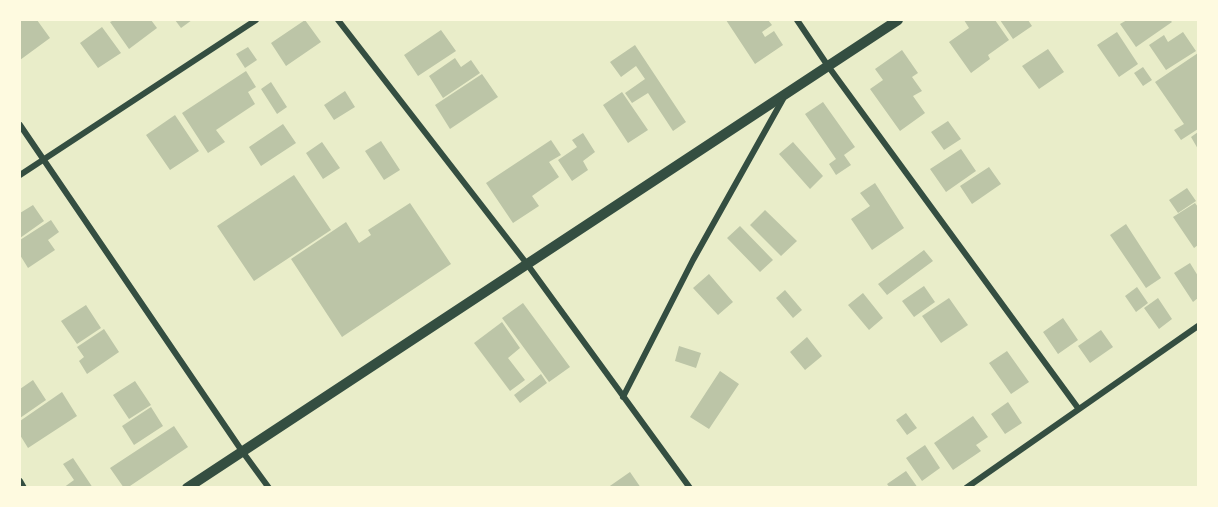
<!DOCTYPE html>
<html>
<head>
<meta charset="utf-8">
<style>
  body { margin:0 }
  #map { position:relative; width:1218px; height:507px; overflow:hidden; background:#e9edc9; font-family:Jost,sans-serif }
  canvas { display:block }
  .frame { position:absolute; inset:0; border:21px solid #fefae0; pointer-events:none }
</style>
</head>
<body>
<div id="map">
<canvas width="1218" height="507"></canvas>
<div class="frame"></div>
</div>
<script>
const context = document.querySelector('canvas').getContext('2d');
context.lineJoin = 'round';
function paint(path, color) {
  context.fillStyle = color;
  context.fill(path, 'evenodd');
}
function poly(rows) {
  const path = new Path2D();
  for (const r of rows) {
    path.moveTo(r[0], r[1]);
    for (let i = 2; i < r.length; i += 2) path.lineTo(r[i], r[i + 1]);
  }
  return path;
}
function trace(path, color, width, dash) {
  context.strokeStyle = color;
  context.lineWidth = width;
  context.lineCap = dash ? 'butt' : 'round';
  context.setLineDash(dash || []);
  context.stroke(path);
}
paint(poly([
  [22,20,37,20,50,38,20,60,20,21],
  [114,20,151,20,157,28,129,49,110,22],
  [175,20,192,20,181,28],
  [305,20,321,42,286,66,271,43],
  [726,20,768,20,772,25,762,32,765,37,774,31,783,45,755,64],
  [964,20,995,20,1009,40,988,55,990,59,971,73,949,42,969,28],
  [1000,20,1028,20,1032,26,1013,39],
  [1127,20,1170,20,1172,22,1136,47,1120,24],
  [102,27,121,53,98,68,80,43],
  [441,30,456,51,418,76,404,55],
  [1117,32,1138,64,1119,77,1097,45],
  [1183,32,1196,51,1166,70,1149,45,1164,35,1168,42],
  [635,45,686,122,673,131,648,93,632,103,625,93,645,79,636,66,621,77,610,62],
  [248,47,257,60,245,68,236,54],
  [1048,49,1064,72,1039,89,1022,66],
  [902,50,918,73,912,77,922,91,913,96,925,113,900,131,870,89,883,80,875,69],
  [1198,53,1198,129,1181,140,1174,130,1184,124,1155,82],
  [455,58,461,67,471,60,480,73,443,98,429,76],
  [1143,67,1152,80,1143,86,1134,73],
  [246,71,256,87,248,92,255,104,216,130,225,142,208,153,182,113],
  [482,74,498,97,450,129,435,105],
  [271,82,287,107,277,114,261,89],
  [345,91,355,107,334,120,324,105],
  [622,92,648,130,628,143,603,105],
  [823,102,855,147,844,155,851,165,836,175,829,164,836,159,805,114],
  [175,115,199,151,170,170,146,135],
  [948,121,961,139,944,150,931,132],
  [283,124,296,143,261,166,249,147],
  [1198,132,1198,149,1191,137],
  [583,133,595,152,583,161,588,170,572,181,558,160,577,147,572,140],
  [551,140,561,155,549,162,559,177,532,196,539,206,513,223,486,183],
  [381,141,400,170,384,180,365,151],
  [322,142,340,168,323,179,306,153],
  [793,142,823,176,810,189,779,154],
  [961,149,976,171,946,192,930,169],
  [989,167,1001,184,972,204,960,186],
  [294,175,331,230,254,281,217,226],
  [875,183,904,228,872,250,851,219,870,206,860,193],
  [1187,188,1196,201,1178,213,1169,200],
  [410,203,451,264,342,337,291,259,346,222,359,243,371,235,368,230],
  [1195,203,1198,207,1198,245,1194,248,1173,217],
  [33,205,44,221,20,238,20,213],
  [765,210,797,241,781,256,750,225],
  [51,220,59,232,48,240,55,250,28,268,20,255,20,240],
  [1126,224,1161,278,1146,288,1110,235],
  [740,226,773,260,760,272,727,238],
  [924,250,933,261,887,295,878,284],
  [1190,263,1198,276,1198,298,1193,302,1174,273],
  [709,274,733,302,718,315,693,288],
  [924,286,935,302,914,317,902,301],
  [1137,287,1148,303,1136,312,1125,296],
  [785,290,802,310,793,318,776,298],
  [863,293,883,318,869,330,848,305],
  [949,298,968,325,941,343,922,316],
  [1158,298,1172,319,1159,329,1144,308],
  [523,303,570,367,549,382,502,318],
  [86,305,101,328,77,344,61,321],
  [1063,318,1078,340,1058,354,1043,332],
  [502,322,520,348,508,358,525,380,510,391,474,343],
  [104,329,119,352,87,374,79,361,84,357,77,347],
  [1101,330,1113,347,1090,363,1078,346],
  [807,337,822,356,805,370,790,352],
  [679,346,701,353,696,368,675,361],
  [1007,351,1029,382,1011,394,989,363],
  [720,371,739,384,709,429,690,417],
  [541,374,547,383,520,403,514,395],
  [33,380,46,400,20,418,20,389],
  [135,381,151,405,129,419,113,395],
  [62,392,77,416,28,448,20,435,20,421],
  [1008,402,1022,423,1005,434,991,414],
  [151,407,163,426,134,445,122,426],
  [906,413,917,428,907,435,896,420],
  [973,416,988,437,976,445,981,451,953,470,934,443],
  [174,426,188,447,127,488,124,488,110,468],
  [925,445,940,468,922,481,906,458],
  [73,458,93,488,63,488,74,480,63,464],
  [906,471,918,488,890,488,887,484],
  [630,472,641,488,607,488]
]), '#bcc5a7');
trace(poly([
  [338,20,527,264,690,488],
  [797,20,828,66,1078,408],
  [20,125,242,451,269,488],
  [20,175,256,20],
  [623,397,693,260,783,99],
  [20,481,24,488],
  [966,488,1198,326]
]), '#344e41', 6);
trace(poly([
  [187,488,898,20]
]), '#344e41', 10);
</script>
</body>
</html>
